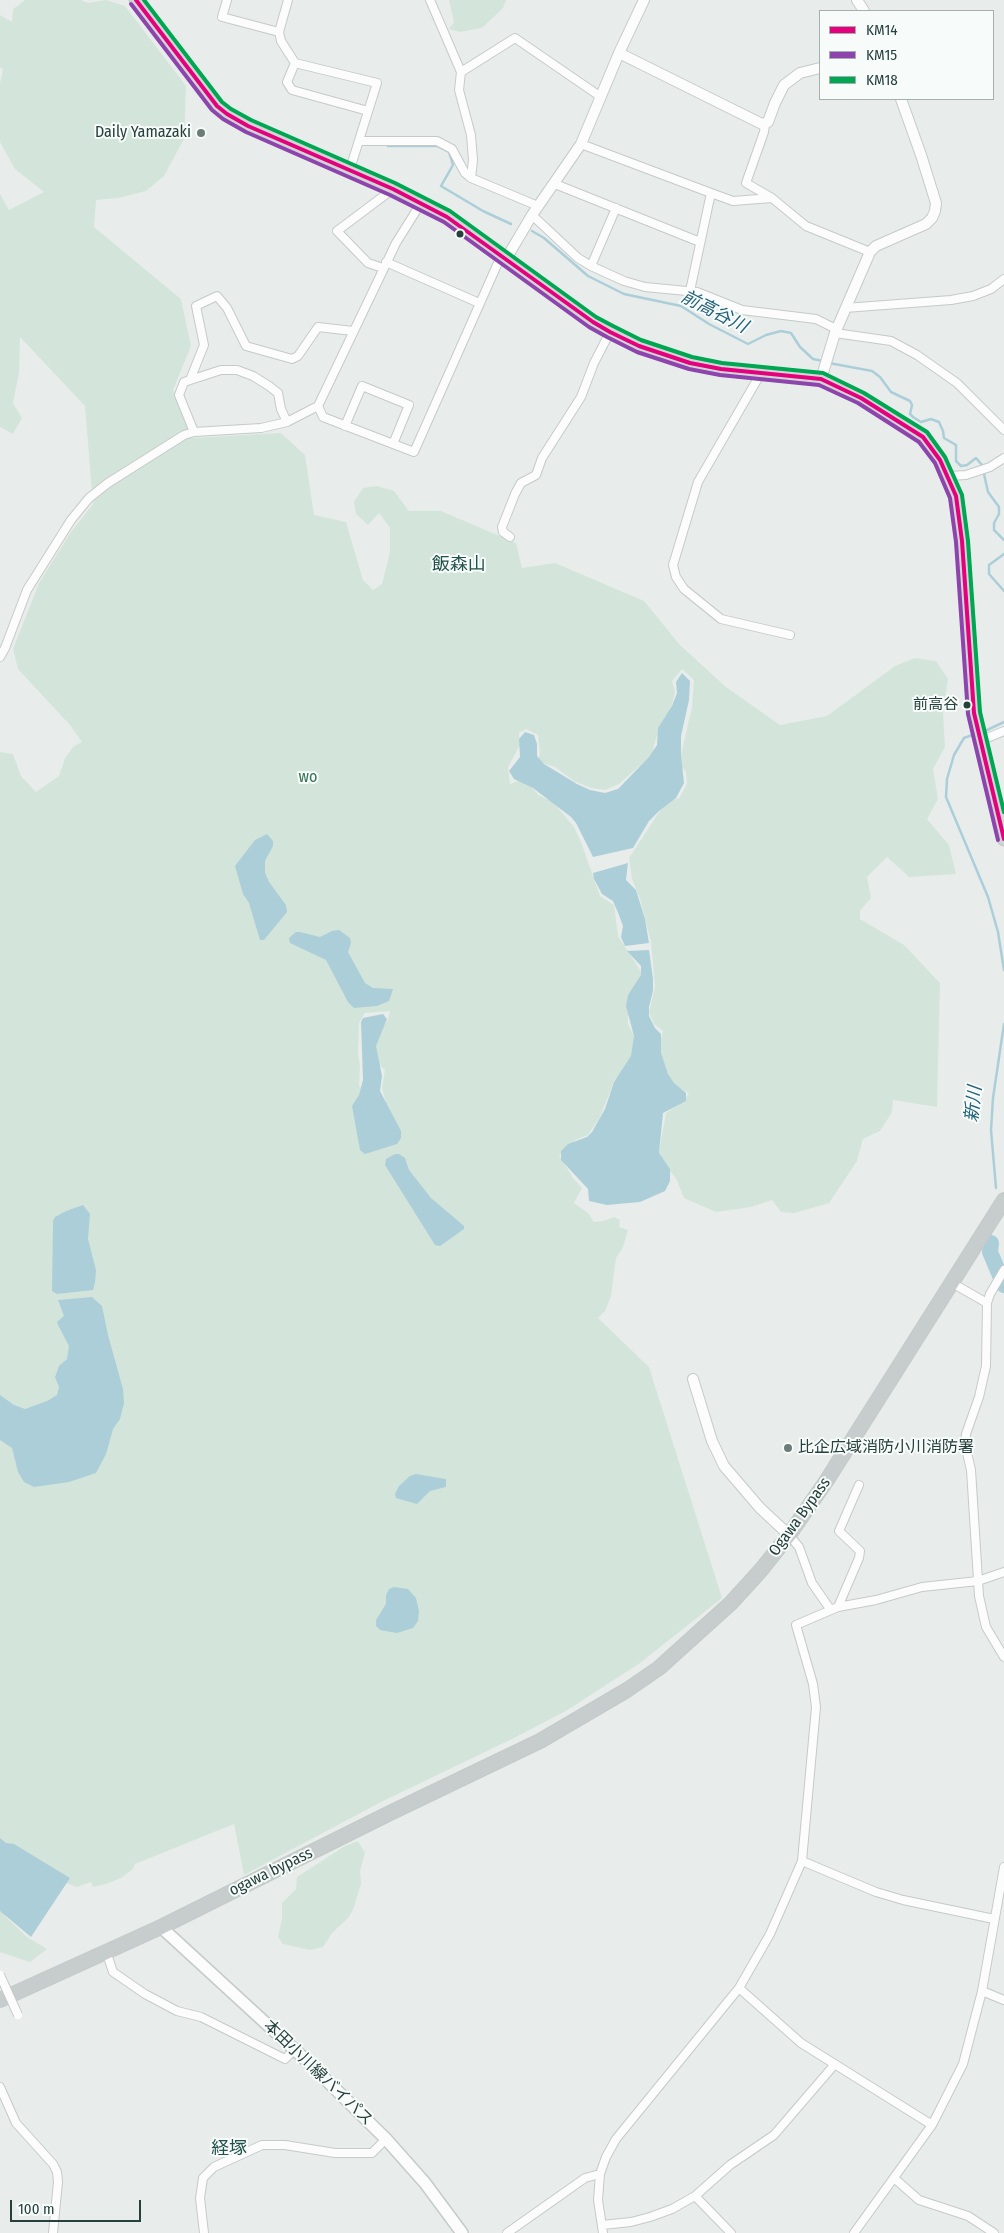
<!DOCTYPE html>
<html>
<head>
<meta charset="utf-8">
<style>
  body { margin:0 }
  #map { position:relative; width:1004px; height:2233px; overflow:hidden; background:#e8edeb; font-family:"Fira Sans Condensed",sans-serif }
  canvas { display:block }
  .legend { position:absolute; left:819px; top:10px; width:175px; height:90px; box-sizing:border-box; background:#f7fbf9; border:1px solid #a3b0ad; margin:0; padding:6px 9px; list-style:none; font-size:15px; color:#26403c }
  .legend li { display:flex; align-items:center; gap:10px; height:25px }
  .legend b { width:25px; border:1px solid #a3b0ad }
  .scale { position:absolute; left:10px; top:2200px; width:131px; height:22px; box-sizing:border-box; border:2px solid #26403c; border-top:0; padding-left:6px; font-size:15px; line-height:18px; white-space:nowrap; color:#26403c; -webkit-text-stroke:4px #f7fbf9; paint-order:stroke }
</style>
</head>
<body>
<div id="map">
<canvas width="1004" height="2233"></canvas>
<ul class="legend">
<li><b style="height:6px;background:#e5007d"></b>KM14</li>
<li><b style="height:6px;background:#8e44ad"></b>KM15</li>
<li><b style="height:6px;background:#00a651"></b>KM18</li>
</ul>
<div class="scale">100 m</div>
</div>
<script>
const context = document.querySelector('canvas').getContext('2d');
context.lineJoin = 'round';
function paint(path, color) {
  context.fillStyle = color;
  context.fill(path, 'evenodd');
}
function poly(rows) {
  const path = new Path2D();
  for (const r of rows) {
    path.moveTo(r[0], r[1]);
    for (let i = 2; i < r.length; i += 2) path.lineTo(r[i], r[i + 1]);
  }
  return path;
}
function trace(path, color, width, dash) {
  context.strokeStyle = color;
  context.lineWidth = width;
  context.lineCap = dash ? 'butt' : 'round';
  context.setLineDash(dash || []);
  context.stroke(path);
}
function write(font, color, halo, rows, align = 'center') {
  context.font = font + ' "Fira Sans Condensed","Noto Sans JP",sans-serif';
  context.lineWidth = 4;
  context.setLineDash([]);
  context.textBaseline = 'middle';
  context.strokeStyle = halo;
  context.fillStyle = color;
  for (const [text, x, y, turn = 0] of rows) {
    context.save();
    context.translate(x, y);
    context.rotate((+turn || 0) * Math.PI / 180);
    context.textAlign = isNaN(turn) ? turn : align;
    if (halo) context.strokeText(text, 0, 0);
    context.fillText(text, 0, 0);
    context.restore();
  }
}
paint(poly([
  [25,0,81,0,88,3,106,0,125,6,186,86,184,139,164,176,146,191,118,198,96,200,94,227,181,299,191,346,173,390,193,438,281,433,305,455,314,515,346,522,363,580,373,590,382,584,390,552,390,528,379,513,368,525,356,514,354,502,363,488,377,486,394,491,409,511,441,511,516,543,522,568,555,563,644,601,680,645,726,687,780,725,827,716,895,666,915,658,936,661,948,679,943,712,945,747,933,769,938,799,927,819,949,845,956,874,909,877,887,857,867,877,871,898,860,911,860,919,904,945,940,983,937,1107,893,1100,892,1112,880,1131,863,1139,857,1161,829,1203,795,1213,781,1212,772,1200,751,1207,716,1212,684,1198,676,1178,658,1158,666,1113,684,1101,689,1093,672,1085,658,1051,663,1031,654,1024,649,1012,655,987,651,942,640,899,632,879,629,858,665,803,679,798,687,784,686,772,679,764,692,707,694,680,682,669,672,681,675,692,670,713,661,724,654,745,653,754,619,784,605,790,591,788,574,781,555,767,538,762,540,753,538,735,526,729,519,733,520,745,508,767,510,784,525,778,538,795,553,802,574,827,581,842,600,896,614,905,618,936,644,976,628,999,628,1024,634,1036,634,1052,629,1068,615,1079,600,1117,588,1135,577,1139,559,1155,573,1178,582,1188,574,1203,588,1213,594,1222,603,1221,614,1217,620,1220,619,1227,628,1230,623,1247,616,1258,611,1296,605,1311,598,1318,649,1367,722,1598,640,1663,566,1711,512,1739,381,1802,244,1875,234,1824,135,1864,133,1869,121,1878,106,1884,93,1887,91,1882,77,1887,66,1883,0,1840,0,752,13,754,21,776,36,792,59,776,65,758,74,746,82,742,70,725,18,669,13,649,39,583,71,532,93,504,85,406,20,337,19,373,13,403,22,418,13,434,0,427,0,194,9,210,44,192,15,169,0,142,0,83,3,70,0,67,0,15,12,22,13,9],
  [390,1011,388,1020,374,1038,373,1059,385,1070,382,1088,389,1115,359,1086,360,1066,358,1053,359,1023,365,1013],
  [449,0,506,0,503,8,482,28,460,32,449,29,454,22],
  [358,1841,365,1853,360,1871,361,1884,353,1910,348,1918,332,1933,323,1947,310,1950,283,1944,278,1937,282,1919,282,1903,296,1889,297,1877,345,1846],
  [0,1907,6,1917,27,1937,47,1949,30,1962,0,1952]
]), '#d3e5da');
paint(poly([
  [682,673,690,681,689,700,681,736,681,755,684,783,676,798,659,811,649,821,633,848,593,857,576,823,571,817,533,788,514,779,509,771,520,757,519,739,525,732,534,735,537,744,537,756,544,764,577,784,590,790,605,793,618,789,649,757,657,745,658,728,672,706,677,693,676,682],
  [267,834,273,841,273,846,265,861,265,873,269,882,286,905,287,912,264,940,260,940,249,903,243,894,235,866,255,840],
  [628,863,626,880,636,890,645,919,649,943,625,946,621,937,623,926,619,915,613,901,602,894,594,879,593,873],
  [339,930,350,938,351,943,348,952,365,983,373,988,393,989,389,1001,377,1006,354,1008,348,1002,326,960,290,943,289,938,296,932,300,932,320,937,332,931],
  [649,950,653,979,653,991,649,1007,649,1016,655,1028,661,1034,661,1053,668,1074,674,1083,686,1093,686,1101,663,1113,659,1153,670,1169,670,1181,665,1191,640,1202,607,1205,589,1201,588,1189,561,1160,561,1151,568,1144,587,1137,592,1132,605,1109,614,1082,631,1056,634,1036,626,1006,628,995,641,975,641,966,627,951],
  [383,1014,387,1019,376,1046,382,1076,380,1091,401,1131,401,1138,397,1144,365,1154,360,1150,352,1106,359,1095,363,1080,361,1022,363,1018],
  [395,1154,399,1154,405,1158,409,1170,431,1198,464,1226,464,1229,440,1246,435,1245,385,1165,386,1159],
  [83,1205,90,1214,88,1239,96,1270,95,1283,93,1290,57,1294,52,1291,53,1221,55,1217,66,1211],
  [92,1297,102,1306,108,1335,123,1389,124,1403,120,1419,113,1429,106,1454,96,1473,69,1482,34,1487,24,1482,18,1472,12,1448,0,1440,0,1395,14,1405,25,1409,47,1401,57,1395,59,1387,55,1377,59,1366,67,1359,69,1346,58,1325,57,1322,64,1316,58,1300],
  [416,1474,446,1479,446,1487,430,1491,417,1504,396,1498,395,1494,399,1486,410,1476],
  [394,1587,408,1589,416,1598,419,1611,418,1621,413,1628,397,1633,380,1630,376,1626,376,1620,386,1604,386,1595,389,1589],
  [0,1838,6,1843,14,1844,70,1878,31,1937,0,1911]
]), '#acced8');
trace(poly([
  [388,146,437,146,449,152,453,165,441,186,483,211,511,224],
  [532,231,544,238,588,276,624,294,681,306,709,324,748,344,766,335,781,331,791,333,800,347,813,359,823,361],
  [829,363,872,371,880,377,891,392,910,401,912,405,910,414,913,417,921,422,931,419,939,422,943,431,944,438,956,445,956,461,961,466,967,465,976,458,982,465,988,492,999,507,999,514,994,523,994,530,1004,540],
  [1004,554,989,565,989,574,1004,591],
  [983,732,1004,722],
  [975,734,964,738,954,755,947,779,946,797,988,897,998,932,1004,970],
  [996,1188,991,1130,993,1098,1004,1024]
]), '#acced8', 2.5);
trace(poly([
  [991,1243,990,1252,1004,1285]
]), '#acced8', 16);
const minor = poly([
  [227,0,222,17,279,32],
  [288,0,279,32,281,41,295,63,377,83,350,169],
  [430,0,461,72,459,90,471,135,473,160,471,178],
  [295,63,287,82,292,90,368,111],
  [461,72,515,38,601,97],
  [765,125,764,132,746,183,772,198],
  [359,141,437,141,452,149,465,173,471,178,538,206],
  [581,144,711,193,690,291],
  [555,184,700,242],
  [711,193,733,201,772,198,806,226,870,252],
  [532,215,578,258,591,266,624,281,645,287,697,292,742,310,816,319,836,329],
  [386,262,479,303],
  [591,266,616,208],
  [383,268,368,263,337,231,393,189],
  [845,308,951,300,973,296,991,289,1004,279],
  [835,333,891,341,917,355,957,383,1004,430],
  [761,373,698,482,673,565,676,577,684,589,721,619,790,635],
  [190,380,204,345,196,306,217,296,227,308,246,346,292,359,298,356,318,327,353,331],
  [318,406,323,417,414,452,501,256],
  [345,426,362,386,409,405,393,444],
  [194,432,179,395,184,382,221,370,237,370,253,376,269,386,278,393,281,409,287,422],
  [949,476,966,475,990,467,1004,458],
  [510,537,503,532,502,527,515,494,521,483,536,475,542,458,581,397,594,363,610,332],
  [0,657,5,648,27,590,71,520,89,498,108,483,184,435,194,432,261,428,287,422,318,406,396,243,421,203],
  [980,741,1004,731],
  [1004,1270,990,1294,987,1303,986,1366,979,1397,966,1434,965,1444,971,1470,979,1596,986,1627,1004,1657],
  [952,1283,987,1303],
  [789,1535,799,1547,812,1583,830,1609],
  [838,1607,859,1558,860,1551,839,1531,859,1485],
  [802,1861,876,1892,903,1900,994,1919],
  [106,1951,113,1972,145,1994,177,2011,201,2017,285,2059,295,2049],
  [739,1988,801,2043,932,2125],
  [982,1991,1004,2000],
  [0,2087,16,2123,53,2164,57,2172,58,2182,53,2233],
  [894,2178,919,2200,968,2216,994,2233],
  [695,2196,731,2233],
  [602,2225,631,2222,650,2217,672,2209,695,2196,730,2165,774,2135,835,2064],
  [204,2233,200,2198,203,2178,214,2167,262,2145,285,2145,335,2153,372,2153,386,2139],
  [507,2233,585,2178,600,2174],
  [603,2233,598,2200,600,2174,606,2157,616,2139,739,1988,770,1934,802,1861,816,1707,813,1684,796,1625,838,1607,876,1600,922,1587,978,1581,1004,1572],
  [854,2233,932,2125,963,2064,982,1991,1004,1867]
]);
const tertiary = poly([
  [857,0,864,11],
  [619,53,762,124,768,122,775,103,784,85,800,73,820,68],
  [506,259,532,215,581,144,619,53,644,0],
  [821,379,835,333,870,252,876,246,926,224,932,218,935,211,936,203,921,155,901,99],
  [693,1379,712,1441,724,1466,760,1508,789,1535]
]);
const secondary = poly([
  [161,1927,308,2062,386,2139,425,2183,462,2233]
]);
const primary = poly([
  [136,0,217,106,227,114,248,126,393,189,447,217,593,322,610,332,639,346,690,363,721,369,821,379,861,398,923,437,940,460,956,496,962,541,974,713,1004,839]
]);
const trunk = poly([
  [0,2000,161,1927,390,1813,540,1741,627,1690,659,1668,731,1603,761,1570,789,1535,827,1480,1004,1200]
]);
trace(minor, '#c5cac8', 10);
trace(tertiary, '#c5cac8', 12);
trace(secondary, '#c5cbc9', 14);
trace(primary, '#c3cbc9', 15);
trace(trunk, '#c3cbc9', 16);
trace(minor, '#fcfcfc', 8);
trace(tertiary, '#fcfcfc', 10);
trace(secondary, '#fcfcfc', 11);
trace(primary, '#d0d6d5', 12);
trace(trunk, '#c6cdcc', 14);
const minorBridge = poly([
  [0,1975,18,2015]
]);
trace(minorBridge, '#c5cac8', 10, []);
trace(minorBridge, '#fcfcfc', 8);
trace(poly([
  [136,0,217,106,227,114,248,126,393,189,447,217,593,322,610,332,639,346,690,363,721,369,821,379,861,398,923,437,940,460,956,496,962,541,974,713,1004,839]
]), '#e5007d', 4);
trace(poly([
  [131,4,212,110,223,119,246,132,390,195,444,222,589,327,607,337,637,352,689,369,720,375,819,385,858,403,919,442,935,463,950,498,956,542,968,714,998,840]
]), '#8e44ad', 4);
trace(poly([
  [144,0,222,102,231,109,251,120,395,183,450,211,596,317,613,326,641,340,692,357,722,363,823,373,864,393,927,432,945,457,962,495,968,541,980,712,1004,812]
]), '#00a651', 4);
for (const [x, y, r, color] of [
  [201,133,5,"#6a7d79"],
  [460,234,4.5,"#26403c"],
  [967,705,4.5,"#26403c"],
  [788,1448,5,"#6a7d79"]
]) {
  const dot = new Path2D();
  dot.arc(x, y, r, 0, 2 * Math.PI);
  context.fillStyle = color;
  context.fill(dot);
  trace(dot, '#f7fbf9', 2);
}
write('15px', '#26403c', '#f7fbf9', [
  ["前高谷",958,705]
], 'right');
write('16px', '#26403c', '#f7fbf9', [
  ["Daily Yamazaki",191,133],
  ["比企広域消防小川消防署",798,1448,"left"]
], 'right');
write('16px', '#327552', '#f7fbf9', [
  ["wo",308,778]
]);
write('16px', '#26403c', '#f7fbf9', [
  ["Ogawa Bypass",800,1517,-54],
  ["ogawa bypass",271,1872,-26],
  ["本田小川線バイパス",318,2073,44]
]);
write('italic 18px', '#22627a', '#f7fbf9', [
  ["前高谷川",714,312,27],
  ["新川",974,1104,-84]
]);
write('18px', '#22524b', '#f7fbf9', [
  ["飯森山",459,565],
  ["経塚",229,2149]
]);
</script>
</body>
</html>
